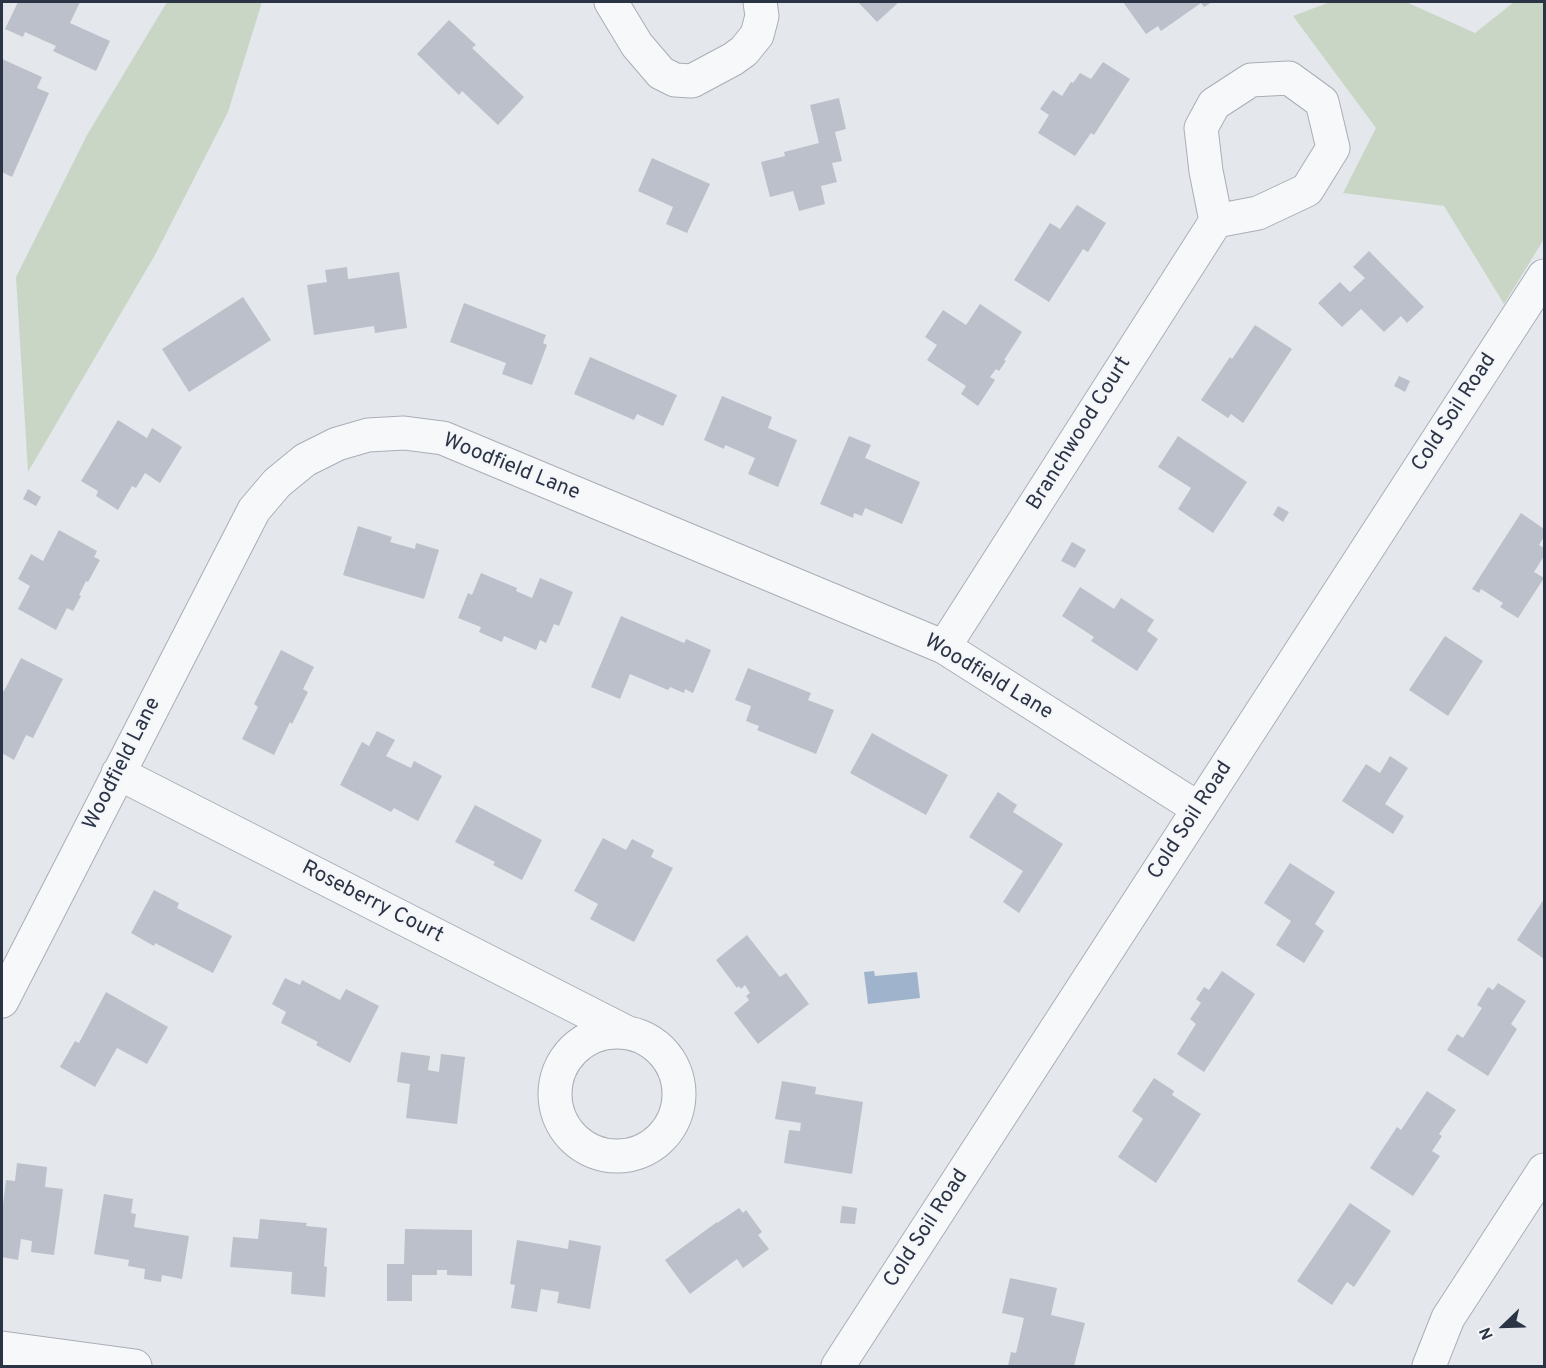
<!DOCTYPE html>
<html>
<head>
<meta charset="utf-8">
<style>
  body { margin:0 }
  #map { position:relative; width:1546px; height:1368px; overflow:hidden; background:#e4e7ec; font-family:Overpass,sans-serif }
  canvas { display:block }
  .frame { position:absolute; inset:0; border:3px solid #2b3445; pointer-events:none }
  .north { position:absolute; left:1474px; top:1296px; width:60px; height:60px; -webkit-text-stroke:4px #f4f6f9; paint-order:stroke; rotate:247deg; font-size:16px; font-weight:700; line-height:24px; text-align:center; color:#2b3445 }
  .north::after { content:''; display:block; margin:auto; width:21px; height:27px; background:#2b3445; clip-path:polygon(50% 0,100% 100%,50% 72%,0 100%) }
</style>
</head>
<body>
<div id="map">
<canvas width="1546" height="1368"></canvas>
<div class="frame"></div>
<div class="north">N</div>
</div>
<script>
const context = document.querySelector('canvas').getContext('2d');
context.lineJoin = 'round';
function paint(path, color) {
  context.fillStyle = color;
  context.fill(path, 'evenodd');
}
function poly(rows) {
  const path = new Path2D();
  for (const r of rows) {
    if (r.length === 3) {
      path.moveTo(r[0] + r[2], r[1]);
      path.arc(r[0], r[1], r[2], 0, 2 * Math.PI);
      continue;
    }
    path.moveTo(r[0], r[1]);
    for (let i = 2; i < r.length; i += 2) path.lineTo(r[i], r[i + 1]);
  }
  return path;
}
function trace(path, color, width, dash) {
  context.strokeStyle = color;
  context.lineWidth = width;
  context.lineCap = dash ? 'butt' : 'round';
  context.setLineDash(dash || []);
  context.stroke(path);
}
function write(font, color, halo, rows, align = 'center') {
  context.font = font + ' Overpass,sans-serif';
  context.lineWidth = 4.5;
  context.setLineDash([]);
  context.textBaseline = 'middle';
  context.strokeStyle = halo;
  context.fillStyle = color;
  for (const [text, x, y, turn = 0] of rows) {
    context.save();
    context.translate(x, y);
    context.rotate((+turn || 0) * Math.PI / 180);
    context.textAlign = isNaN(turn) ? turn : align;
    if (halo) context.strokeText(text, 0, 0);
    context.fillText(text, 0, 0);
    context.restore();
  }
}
paint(poly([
  [167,2,262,2,228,112,155,255,28,472,16,277,87,135],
  [1330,2,1406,2,1475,33,1514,2,1544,2,1544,239,1504,304,1444,206,1343,193,1376,128,1293,16]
]), '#c9d6c5');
paint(poly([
  [874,971,875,976,917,972,920,998,868,1004,864,972]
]), '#9fb4cc');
paint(poly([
  [18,2,80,2,70,23,110,41,96,71,53,51,56,46,25,32,23,37,5,29],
  [858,2,899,2,877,22],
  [1123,2,1212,2,1204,7,1201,3,1161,31,1158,26,1146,34],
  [449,20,476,45,472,48,524,97,498,125,462,91,459,95,417,54],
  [2,59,42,77,37,88,49,93,12,177,2,172],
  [1103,62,1130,79,1094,135,1091,133,1075,156,1038,133,1049,115,1040,109,1053,90,1062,96,1071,82,1073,83,1080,73,1091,79],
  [839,98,846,129,835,132,842,161,832,163,837,182,821,186,825,204,799,211,793,191,770,197,761,162,785,156,784,152,819,143,810,105],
  [652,158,710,184,687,233,666,224,673,207,638,191],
  [1077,205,1106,223,1088,252,1083,249,1049,302,1014,280,1050,223,1060,229],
  [1369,251,1424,307,1407,323,1401,316,1384,332,1361,309,1342,327,1318,303,1340,282,1350,292,1365,278,1353,267],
  [347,267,348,279,399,272,407,328,375,333,374,326,314,335,307,285,327,282,325,270],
  [243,297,271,340,189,392,162,349],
  [464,303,546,335,543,343,547,345,532,385,502,374,506,363,450,342],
  [980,304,1022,332,1004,360,1006,361,999,371,996,369,990,377,995,380,978,406,961,394,966,386,927,360,937,345,925,337,943,310,966,325],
  [1255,325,1292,349,1243,423,1231,414,1228,418,1201,400,1230,357,1232,359],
  [590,357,677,395,663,426,637,414,634,420,574,394],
  [1399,376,1410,381,1405,392,1394,386],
  [722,396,772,417,768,428,797,440,778,487,748,474,755,458,725,445,724,449,704,440],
  [118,420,147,438,152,428,182,447,160,483,145,473,136,488,132,486,118,510,96,496,98,491,81,481],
  [849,436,871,445,865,458,920,482,902,524,865,508,862,516,854,513,853,518,820,504],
  [1178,436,1247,482,1213,533,1178,509,1191,488,1158,467],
  [28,489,41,497,36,506,23,499],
  [1278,506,1289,512,1283,522,1273,515],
  [1521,513,1544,529,1544,537,1539,545,1544,548,1544,556,1534,572,1544,578,1518,618,1500,607,1503,603,1481,589,1479,593,1472,589],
  [358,526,392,537,390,542,415,549,416,543,439,550,424,599,343,575],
  [59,530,97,551,94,557,100,560,88,582,86,581,79,595,81,596,73,611,67,608,56,630,18,609,30,586,18,579,31,554,43,561],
  [1072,542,1086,550,1075,568,1061,561],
  [481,573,517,588,516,591,532,598,540,578,573,592,559,626,554,624,546,643,540,640,536,650,504,636,502,642,479,632,481,627,458,618,468,593,472,595],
  [1080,587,1114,609,1121,598,1154,620,1147,631,1158,639,1137,671,1091,641,1094,637,1062,616],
  [621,616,684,643,686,639,711,650,693,693,685,689,684,693,670,687,668,690,630,674,620,699,591,687],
  [1445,636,1483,661,1448,716,1409,690],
  [281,650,314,667,303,689,308,692,292,724,290,722,274,755,242,739,258,707,254,704],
  [21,658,63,679,33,738,26,735,14,760,2,753,2,694,3,691,4,691],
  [748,668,811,693,808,700,834,710,816,754,757,730,759,726,746,721,751,706,735,700],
  [377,731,395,740,386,756,411,768,414,761,442,776,418,821,394,808,391,812,340,785,362,742,369,746],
  [872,733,948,775,926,815,850,773],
  [1390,756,1408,768,1385,804,1404,816,1393,834,1342,801,1366,764,1380,773],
  [998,792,1017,805,1013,812,1063,844,1019,913,1003,902,1023,871,969,837],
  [475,805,542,840,522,880,493,865,495,862,455,842],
  [603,838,626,850,632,839,654,850,651,857,673,868,634,942,590,919,598,904,574,891],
  [1290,863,1335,892,1315,924,1324,931,1304,963,1276,945,1291,921,1264,903],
  [154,890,179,903,177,908,232,936,213,973,155,943,154,946,131,933],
  [1544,899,1544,959,1517,940],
  [747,935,780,977,786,973,809,1004,758,1044,734,1013,749,1000,746,996,750,993,745,985,741,989,739,986,737,988,716,960],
  [1222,971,1255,994,1204,1072,1177,1054,1196,1024,1190,1019,1201,1003,1196,999,1204,987,1209,990],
  [285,978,300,985,302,980,340,1000,346,989,379,1006,350,1063,316,1045,318,1042,281,1023,286,1012,272,1004],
  [1498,983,1526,1001,1511,1024,1517,1029,1488,1076,1447,1050,1457,1034,1463,1038,1482,1008,1477,1005,1488,987,1493,990],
  [106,992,168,1027,147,1064,117,1048,95,1087,60,1067,75,1041,79,1043],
  [401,1052,430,1056,428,1070,439,1072,441,1054,465,1057,457,1124,406,1118,410,1084,397,1082],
  [1154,1078,1174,1091,1172,1095,1201,1114,1156,1183,1118,1157,1143,1119,1132,1111],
  [782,1081,816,1087,815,1094,863,1102,852,1174,784,1163,789,1130,800,1131,801,1123,775,1119],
  [1427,1091,1456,1110,1439,1134,1442,1136,1432,1151,1440,1156,1413,1196,1370,1168,1397,1127,1401,1130],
  [17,1163,47,1167,45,1187,63,1189,54,1255,31,1252,32,1241,21,1239,18,1260,2,1257,2,1213,6,1180,15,1181],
  [104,1194,133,1199,131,1213,136,1214,134,1227,189,1236,182,1279,162,1275,161,1282,144,1279,145,1269,128,1266,129,1260,94,1254],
  [1350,1203,1391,1231,1354,1287,1347,1282,1332,1305,1297,1281],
  [842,1206,857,1208,855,1224,840,1223],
  [739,1208,743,1213,746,1210,762,1232,758,1235,769,1249,743,1268,737,1259,690,1294,665,1260,717,1222,717,1223],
  [260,1219,307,1223,306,1226,327,1228,324,1266,327,1267,325,1297,291,1294,292,1272,230,1267,233,1237,258,1239],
  [405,1229,472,1230,472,1276,447,1275,447,1270,437,1270,437,1275,412,1275,412,1301,387,1301,387,1264,404,1264],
  [517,1240,568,1249,569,1240,601,1246,590,1309,557,1303,559,1292,541,1289,537,1312,511,1308,515,1285,510,1284],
  [1010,1278,1057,1288,1051,1315,1085,1323,1074,1366,1008,1366,1011,1352,1016,1353,1024,1318,1002,1313]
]), '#bbc0ca');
const minor = poly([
  [611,2,637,45,661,73,675,80,692,81,733,59,744,51,757,35,762,16,760,2],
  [944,647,1216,221,1258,213,1307,190,1333,148,1322,102,1289,78,1251,80,1214,104,1201,128,1206,171,1216,221],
  [118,773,626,1032],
  [2,1001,254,510,277,483,305,460,337,444,368,435,404,433,443,438,944,647,1199,809],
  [617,1094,62],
  [2,1348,135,1366],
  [1429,1366,1448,1318,1544,1170]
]);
const tertiary = poly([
  [838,1366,1544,276]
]);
trace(minor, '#a9aeb7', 35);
trace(tertiary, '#a9aeb7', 35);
trace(minor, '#f7f8fa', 33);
trace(tertiary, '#f7f8fa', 33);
write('21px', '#2b3445', '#f4f6f9', [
  ["Cold Soil Road",1455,413,-57],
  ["Branchwood Court",1080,434,-58],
  ["Woodfield Lane",511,468,22],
  ["Woodfield Lane",988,678,31],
  ["Woodfield Lane",123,764,-63],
  ["Cold Soil Road",1191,821,-57],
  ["Roseberry Court",372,903,27],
  ["Cold Soil Road",927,1229,-57]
]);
</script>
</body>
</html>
